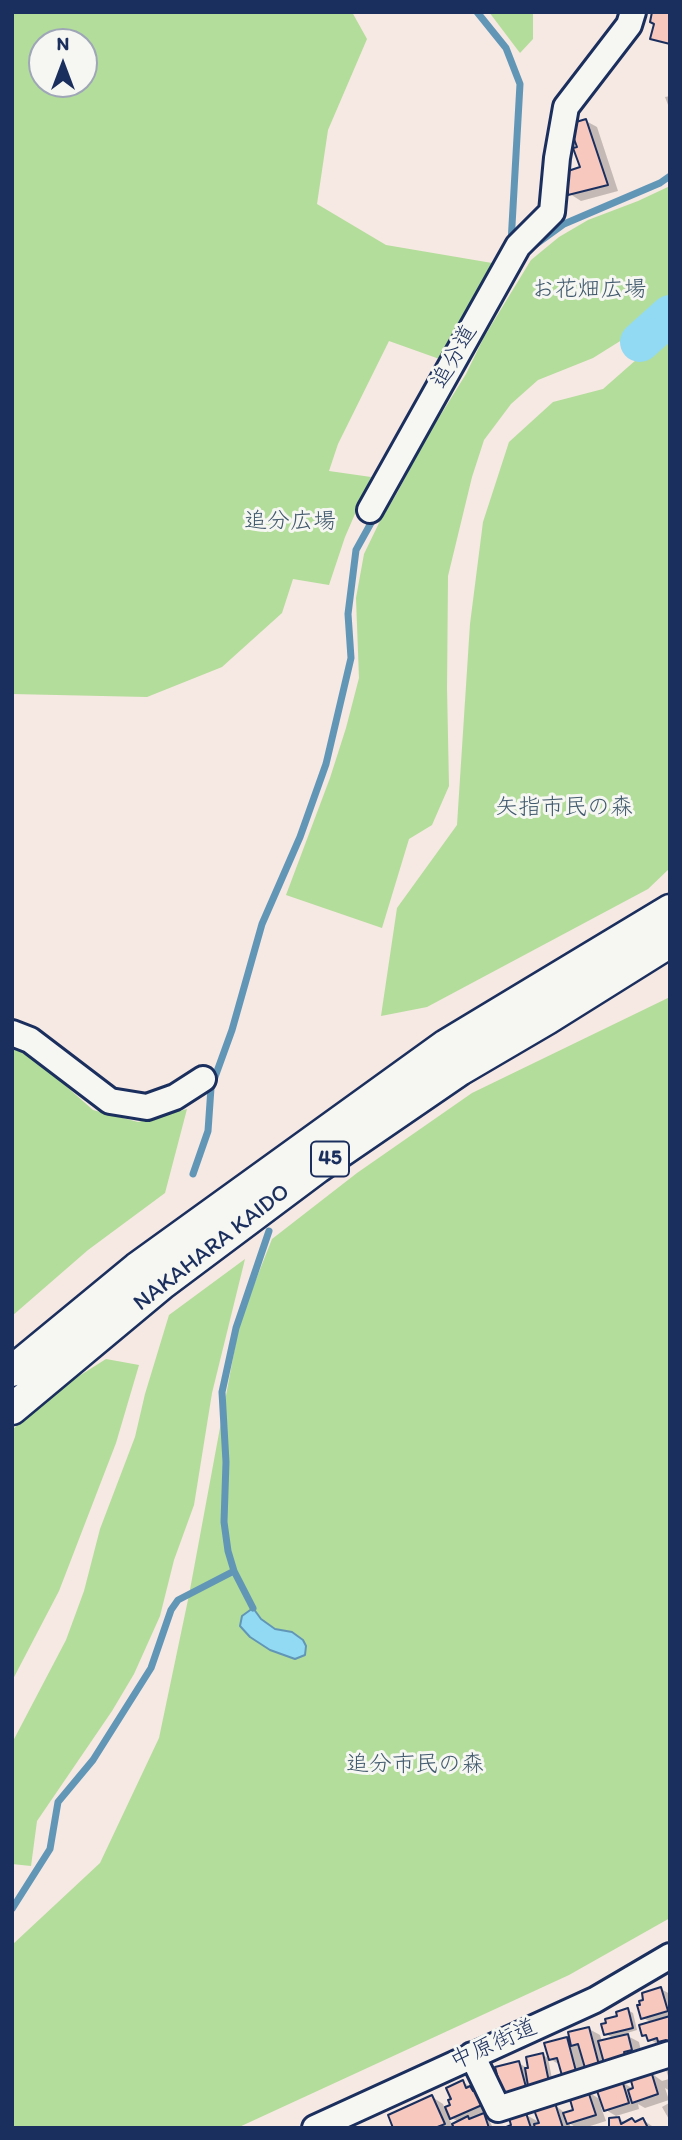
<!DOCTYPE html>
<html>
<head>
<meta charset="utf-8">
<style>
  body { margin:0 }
  #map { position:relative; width:682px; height:2140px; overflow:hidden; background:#f6e8e2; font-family:Itim,sans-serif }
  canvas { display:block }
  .frame { position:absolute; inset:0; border:14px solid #1b2f5e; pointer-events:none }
  .north { position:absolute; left:28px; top:28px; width:70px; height:70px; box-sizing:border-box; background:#f6f6f2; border:2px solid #9ea6b7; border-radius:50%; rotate:0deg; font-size:19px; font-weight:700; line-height:28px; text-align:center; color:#1b2f5e }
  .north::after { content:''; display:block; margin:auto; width:24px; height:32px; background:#1b2f5e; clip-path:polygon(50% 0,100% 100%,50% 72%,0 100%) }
</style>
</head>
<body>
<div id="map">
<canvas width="682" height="2140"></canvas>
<div class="frame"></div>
<div class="north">N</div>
</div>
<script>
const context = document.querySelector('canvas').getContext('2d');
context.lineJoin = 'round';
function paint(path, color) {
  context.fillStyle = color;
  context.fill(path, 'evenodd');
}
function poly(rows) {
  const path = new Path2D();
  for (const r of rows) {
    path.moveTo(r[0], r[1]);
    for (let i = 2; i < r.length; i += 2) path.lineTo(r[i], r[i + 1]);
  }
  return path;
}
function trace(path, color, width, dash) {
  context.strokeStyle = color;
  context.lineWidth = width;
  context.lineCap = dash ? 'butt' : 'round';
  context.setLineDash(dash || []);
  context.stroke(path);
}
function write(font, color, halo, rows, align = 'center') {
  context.font = font + ' Itim,"Klee One",sans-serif';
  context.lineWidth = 6;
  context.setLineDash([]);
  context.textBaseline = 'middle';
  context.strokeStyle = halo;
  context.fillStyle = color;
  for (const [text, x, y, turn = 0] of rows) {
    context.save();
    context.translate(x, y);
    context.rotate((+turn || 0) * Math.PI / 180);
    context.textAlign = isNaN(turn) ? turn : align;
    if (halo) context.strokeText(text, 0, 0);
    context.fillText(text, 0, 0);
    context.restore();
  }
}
paint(poly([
  [12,12,352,12,367,39,328,130,317,204,386,245,492,263,445,361,389,341,338,444,329,471,371,477,345,537,329,585,293,579,282,613,222,667,147,697,12,694],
  [42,42,84,42,84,84,42,84],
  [489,12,533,12,533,39,520,53],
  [670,186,670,302,625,338,593,358,538,380,511,404,484,440,472,477,448,576,447,688,449,786,432,825,409,839,382,928,286,895,330,778,346,728,359,678,356,598,364,554,379,523,397,493,425,440,466,374,484,337,531,260,559,237,588,220,638,201],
  [670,330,670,868,648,889,427,1007,381,1016,397,908,457,825,470,624,483,522,509,442,553,402,603,389],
  [670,997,670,1918,569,1975,237,2128,12,2128,12,1945,100,1863,159,1738,189,1595,240,1320,272,1239,357,1173,472,1093],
  [12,1047,41,1064,93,1110,138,1122,187,1109,165,1193,88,1250,12,1316],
  [245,1259,212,1393,194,1505,174,1560,160,1616,134,1674,112,1711,37,1821,31,1866,12,1864,12,1743,66,1640,84,1591,100,1529,135,1437,145,1394,169,1315],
  [106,1359,139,1365,116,1443,59,1591,12,1681,12,1430,52,1393]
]), '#b3dd9a');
const water = poly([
  [253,1608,261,1619,275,1629,292,1632,303,1640,306,1646,305,1655,295,1659,270,1650,250,1637,240,1626,242,1616,253,1608]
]);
paint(water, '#92daf3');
trace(water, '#6296b7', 2);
paint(poly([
  [670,96,670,110,665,97],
  [586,121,597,127,618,191,581,201,570,194,582,168,579,148],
  [661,1989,670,1994,670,2047,660,2046,644,2035,652,2023,642,2017],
  [628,2010,633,2013,637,2030,624,2034,639,2042,642,2056,597,2074,583,2065,587,2081,550,2059,566,2039,572,2042,589,2029,600,2035,602,2042,615,2039,606,2034,619,2017],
  [543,2055,548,2058,553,2084,514,2099,503,2093,519,2063,530,2070],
  [670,2065,670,2091,665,2088,669,2100,645,2108,638,2104,639,2109,616,2116,601,2107,606,2121,584,2128,577,2128,569,2123,571,2128,507,2128,526,2115,541,2123,555,2105,566,2114,575,2111,588,2092,603,2101,622,2082,635,2090,651,2073,662,2081,669,2079,665,2067],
  [463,2082,481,2094,492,2111,484,2115,488,2118,493,2128,395,2128,432,2097,443,2104,445,2109,452,2106],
  [448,2116,459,2122,452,2125],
  [669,2103,670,2103,670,2121,662,2107],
  [619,2119,626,2123,632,2120,637,2123,643,2120,655,2128,611,2128]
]), '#0003');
trace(poly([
  [477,12,506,48,520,84,511,243],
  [535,245,564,224,660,183,670,176],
  [193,1174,208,1131,211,1088,232,1030,262,924,300,837,326,764,351,658,348,614,356,550,376,514],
  [234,1571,253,1608],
  [12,1909,50,1849,58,1802,93,1760,151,1668,171,1610,178,1600,234,1571,228,1551,224,1522,226,1462,222,1392,236,1328,269,1231]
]), '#6296b7', 7);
trace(poly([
  [640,342,670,315]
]), '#92daf3', 40);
const building = poly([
  [652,12,670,12,670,44,650,39,654,24,650,22,652,12],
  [586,119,608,185,568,195,568,171,580,167,573,148,577,147,574,139,576,122,586,119],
  [661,1987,668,2011,641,2019,637,2005,640,2005,639,2001,643,2000,642,1993,661,1987],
  [628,2008,633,2028,604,2035,601,2024,606,2023,605,2019,617,2016,616,2012,628,2008],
  [670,2016,670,2043,667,2044,666,2040,658,2042,657,2038,648,2041,646,2035,642,2036,639,2025,670,2016],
  [589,2027,599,2065,585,2068,578,2044,571,2046,568,2032,589,2027],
  [628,2034,632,2050,624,2052,626,2058,604,2063,598,2041,628,2034],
  [567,2037,577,2075,563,2079,557,2058,549,2060,544,2043,567,2037],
  [543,2053,549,2082,528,2086,525,2068,528,2068,526,2057,543,2053],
  [519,2061,526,2087,502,2094,495,2067,519,2061],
  [651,2071,658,2094,632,2103,628,2090,633,2088,630,2077,651,2071],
  [463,2080,466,2088,470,2086,473,2091,476,2090,482,2105,450,2119,445,2107,450,2105,448,2100,451,2099,446,2088,463,2080],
  [622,2080,629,2103,604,2111,596,2088,622,2080],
  [588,2091,596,2115,567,2124,563,2113,573,2110,569,2096,588,2091],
  [432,2095,445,2124,435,2128,393,2128,388,2115,432,2095],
  [555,2103,563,2128,535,2128,534,2124,539,2123,534,2110,555,2103],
  [484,2113,489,2128,454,2128,452,2124,468,2116,469,2119,484,2113],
  [526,2113,531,2128,504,2128,511,2125,509,2118,526,2113],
  [619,2117,621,2124,632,2118,635,2122,643,2118,648,2128,609,2128,609,2118,619,2117]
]);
paint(building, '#f7c8be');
trace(building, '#1b2f5e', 2);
const minor = poly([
  [370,510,518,246,552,212,557,158,566,107,629,25,633,12],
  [12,1033,30,1040,110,1101,147,1107,175,1097,203,1079],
  [472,2055,498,2109,670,2054],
  [315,2128,595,2000,670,1956]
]);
const major = poly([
  [12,1371,137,1268,446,1045,670,910],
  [12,1409,162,1284,317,1168,460,1070,547,1019,670,942]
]);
trace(minor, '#1b2f5e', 30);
trace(major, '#1b2f5e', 35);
trace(minor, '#f6f6f2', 24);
trace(major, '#f6f6f2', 30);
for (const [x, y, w] of [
  [330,1159,38]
]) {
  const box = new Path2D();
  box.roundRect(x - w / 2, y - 17.5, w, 35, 5);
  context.fillStyle = '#f6f6f2';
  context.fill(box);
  trace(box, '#1b2f5e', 2);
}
write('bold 21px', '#1b2f5e', null, [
  ["45",330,1159]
]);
write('23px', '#415a6d', '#f6f6f2', [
  ["お花畑広場",589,290],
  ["追分広場",290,522],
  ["矢指市民の森",564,808],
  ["追分市民の森",415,1765]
]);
write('23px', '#1b2f5e', '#f6f6f2', [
  ["追分道",455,357,-61],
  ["NAKAHARA KAIDO",212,1248,-38],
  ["中原街道",494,2045,-24]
]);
</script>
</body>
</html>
